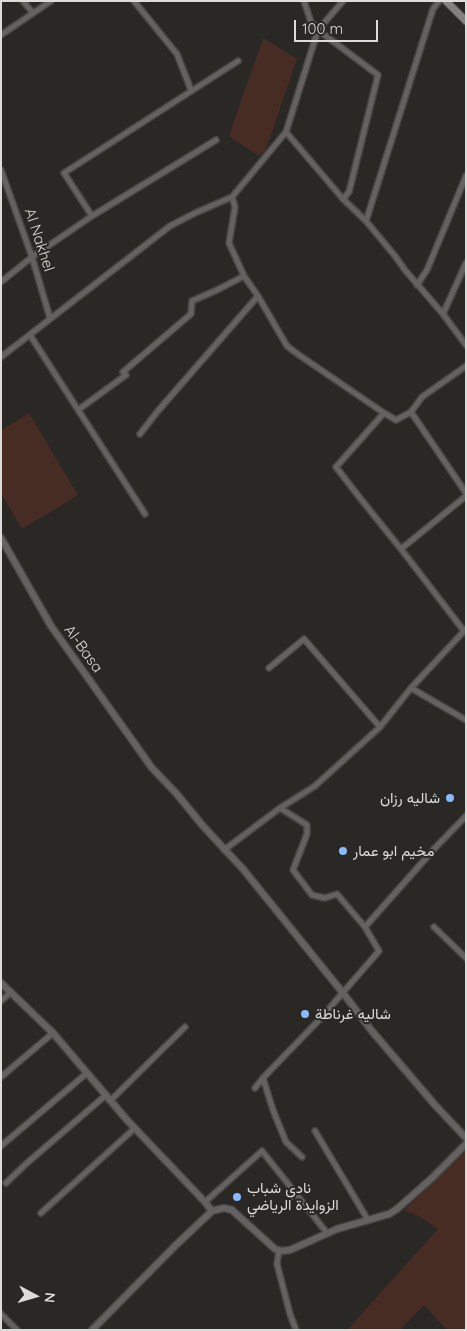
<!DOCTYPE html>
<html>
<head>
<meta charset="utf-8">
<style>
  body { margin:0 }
  #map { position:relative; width:467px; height:1331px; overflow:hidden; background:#292825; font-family:Quicksand,sans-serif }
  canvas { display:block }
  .frame { position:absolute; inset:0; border:2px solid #dcdcd9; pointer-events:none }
  .north { position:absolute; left:10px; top:1271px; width:50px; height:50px; -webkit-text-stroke:4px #292825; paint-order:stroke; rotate:96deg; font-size:14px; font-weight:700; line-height:20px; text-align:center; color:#dcdcd9 }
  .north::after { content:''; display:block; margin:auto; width:18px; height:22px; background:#dcdcd9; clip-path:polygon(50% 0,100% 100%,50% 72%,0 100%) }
  .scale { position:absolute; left:294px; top:20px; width:84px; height:22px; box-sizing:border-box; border:2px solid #dcdcd9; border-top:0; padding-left:6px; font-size:15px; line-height:18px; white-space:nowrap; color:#dcdcd9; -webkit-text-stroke:4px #292825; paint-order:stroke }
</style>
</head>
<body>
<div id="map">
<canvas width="467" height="1331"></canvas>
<div class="frame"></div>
<div class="north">N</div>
<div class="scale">100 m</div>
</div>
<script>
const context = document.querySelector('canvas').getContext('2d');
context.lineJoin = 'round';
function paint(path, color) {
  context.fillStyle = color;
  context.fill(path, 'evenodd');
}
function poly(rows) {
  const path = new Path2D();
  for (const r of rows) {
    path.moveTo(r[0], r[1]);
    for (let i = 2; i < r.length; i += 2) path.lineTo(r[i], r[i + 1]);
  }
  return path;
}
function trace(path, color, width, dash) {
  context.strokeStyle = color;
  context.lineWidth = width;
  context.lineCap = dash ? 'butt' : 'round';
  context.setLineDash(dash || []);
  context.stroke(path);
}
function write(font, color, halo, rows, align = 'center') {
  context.font = font + ' Quicksand,Vazirmatn,sans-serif';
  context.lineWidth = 4;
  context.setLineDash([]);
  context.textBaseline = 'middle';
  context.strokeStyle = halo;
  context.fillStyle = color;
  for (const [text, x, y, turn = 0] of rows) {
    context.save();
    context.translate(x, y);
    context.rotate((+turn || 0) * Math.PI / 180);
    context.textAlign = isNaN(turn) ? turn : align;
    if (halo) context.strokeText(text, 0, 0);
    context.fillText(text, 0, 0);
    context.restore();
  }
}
paint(poly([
  [263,38,297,59,266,149,259,156,229,136],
  [29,413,78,495,22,529,1,493,1,430],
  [465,1151,466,1330,447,1330,424,1305,400,1330,347,1330,438,1229,420,1217,404,1210]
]), '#472c24');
const minor = poly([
  [23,1,33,13],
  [134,1,177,54,191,90],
  [304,1,311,22,318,30,378,75,349,192,343,199],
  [1,35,51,1],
  [286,132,343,199,366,221,395,256,405,270,443,314,466,345],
  [1,170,32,257,50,318],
  [232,197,235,207,229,243,244,276,258,296,287,346,299,355,384,413,396,420,411,412,422,397,466,366],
  [92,216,64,173,238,61],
  [366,221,433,9,439,1],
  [1,282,32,257,92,216,216,140],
  [417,285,427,270,466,176],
  [443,314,466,263],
  [30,335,145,514],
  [1,357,170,226,195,213,232,197,286,132,318,30,343,1],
  [78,410,126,375,123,372,191,314,192,301,217,290,244,276],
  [411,412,466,493],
  [384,413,336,467,360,498,401,549,464,631],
  [140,434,157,412,258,296],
  [401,549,466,496],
  [269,668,304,639,380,727],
  [411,688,466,720],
  [224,850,280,808,315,786,380,727,411,688,466,629],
  [365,927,435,848,466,816],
  [434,927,466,958],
  [1,1001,11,992],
  [1,1077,53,1033],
  [263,1078,273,1110,286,1142,302,1157],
  [255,1088,263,1078,320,1019,379,951,365,927,337,894,325,898,312,895,293,870,307,834,307,825,280,808],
  [110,1101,185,1027],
  [315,1131,368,1220],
  [1,1146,87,1073],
  [6,1183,27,1163,106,1095],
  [205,1202,262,1151,327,1233],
  [41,1213,135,1128],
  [279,1250,277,1264,290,1314,296,1330],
  [1,1314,17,1330]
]);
const tertiary = poly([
  [1,538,51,626,152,768,176,793,203,826,243,869,343,993,371,1030,435,1105,466,1138],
  [1,983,53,1033,127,1120,205,1202,212,1211],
  [92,1330,176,1245,212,1211,224,1208,232,1210,275,1249,281,1251,290,1250,337,1229,389,1214,397,1209,432,1178,466,1144]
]);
const secondary = poly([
  [446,1,466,21]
]);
trace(minor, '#464542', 8);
trace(tertiary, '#464542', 9);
trace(secondary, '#464542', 9);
trace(minor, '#636261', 5);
trace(tertiary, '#636261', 6);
trace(secondary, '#848280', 7);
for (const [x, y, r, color] of [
  [450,798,5,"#89bafc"],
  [343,851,5,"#89bafc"],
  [305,1014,5,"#89bafc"],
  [237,1197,5,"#89bafc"]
]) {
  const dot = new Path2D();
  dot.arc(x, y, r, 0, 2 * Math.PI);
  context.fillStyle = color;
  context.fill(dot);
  trace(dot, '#292825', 2);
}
write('15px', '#dcdcd9', '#292825', [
  ["Al Nakhel",39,240,72],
  ["Al-Basa",83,649,54]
]);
write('15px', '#dcdcd9', '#292825', [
  ["شاليه رزان",440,798,"right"],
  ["مخيم ابو عمار",353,851],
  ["شاليه غرناطة",315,1014],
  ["نادي شباب",247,1188],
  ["الزوايدة الرياضي",247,1205]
], 'left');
</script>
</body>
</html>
